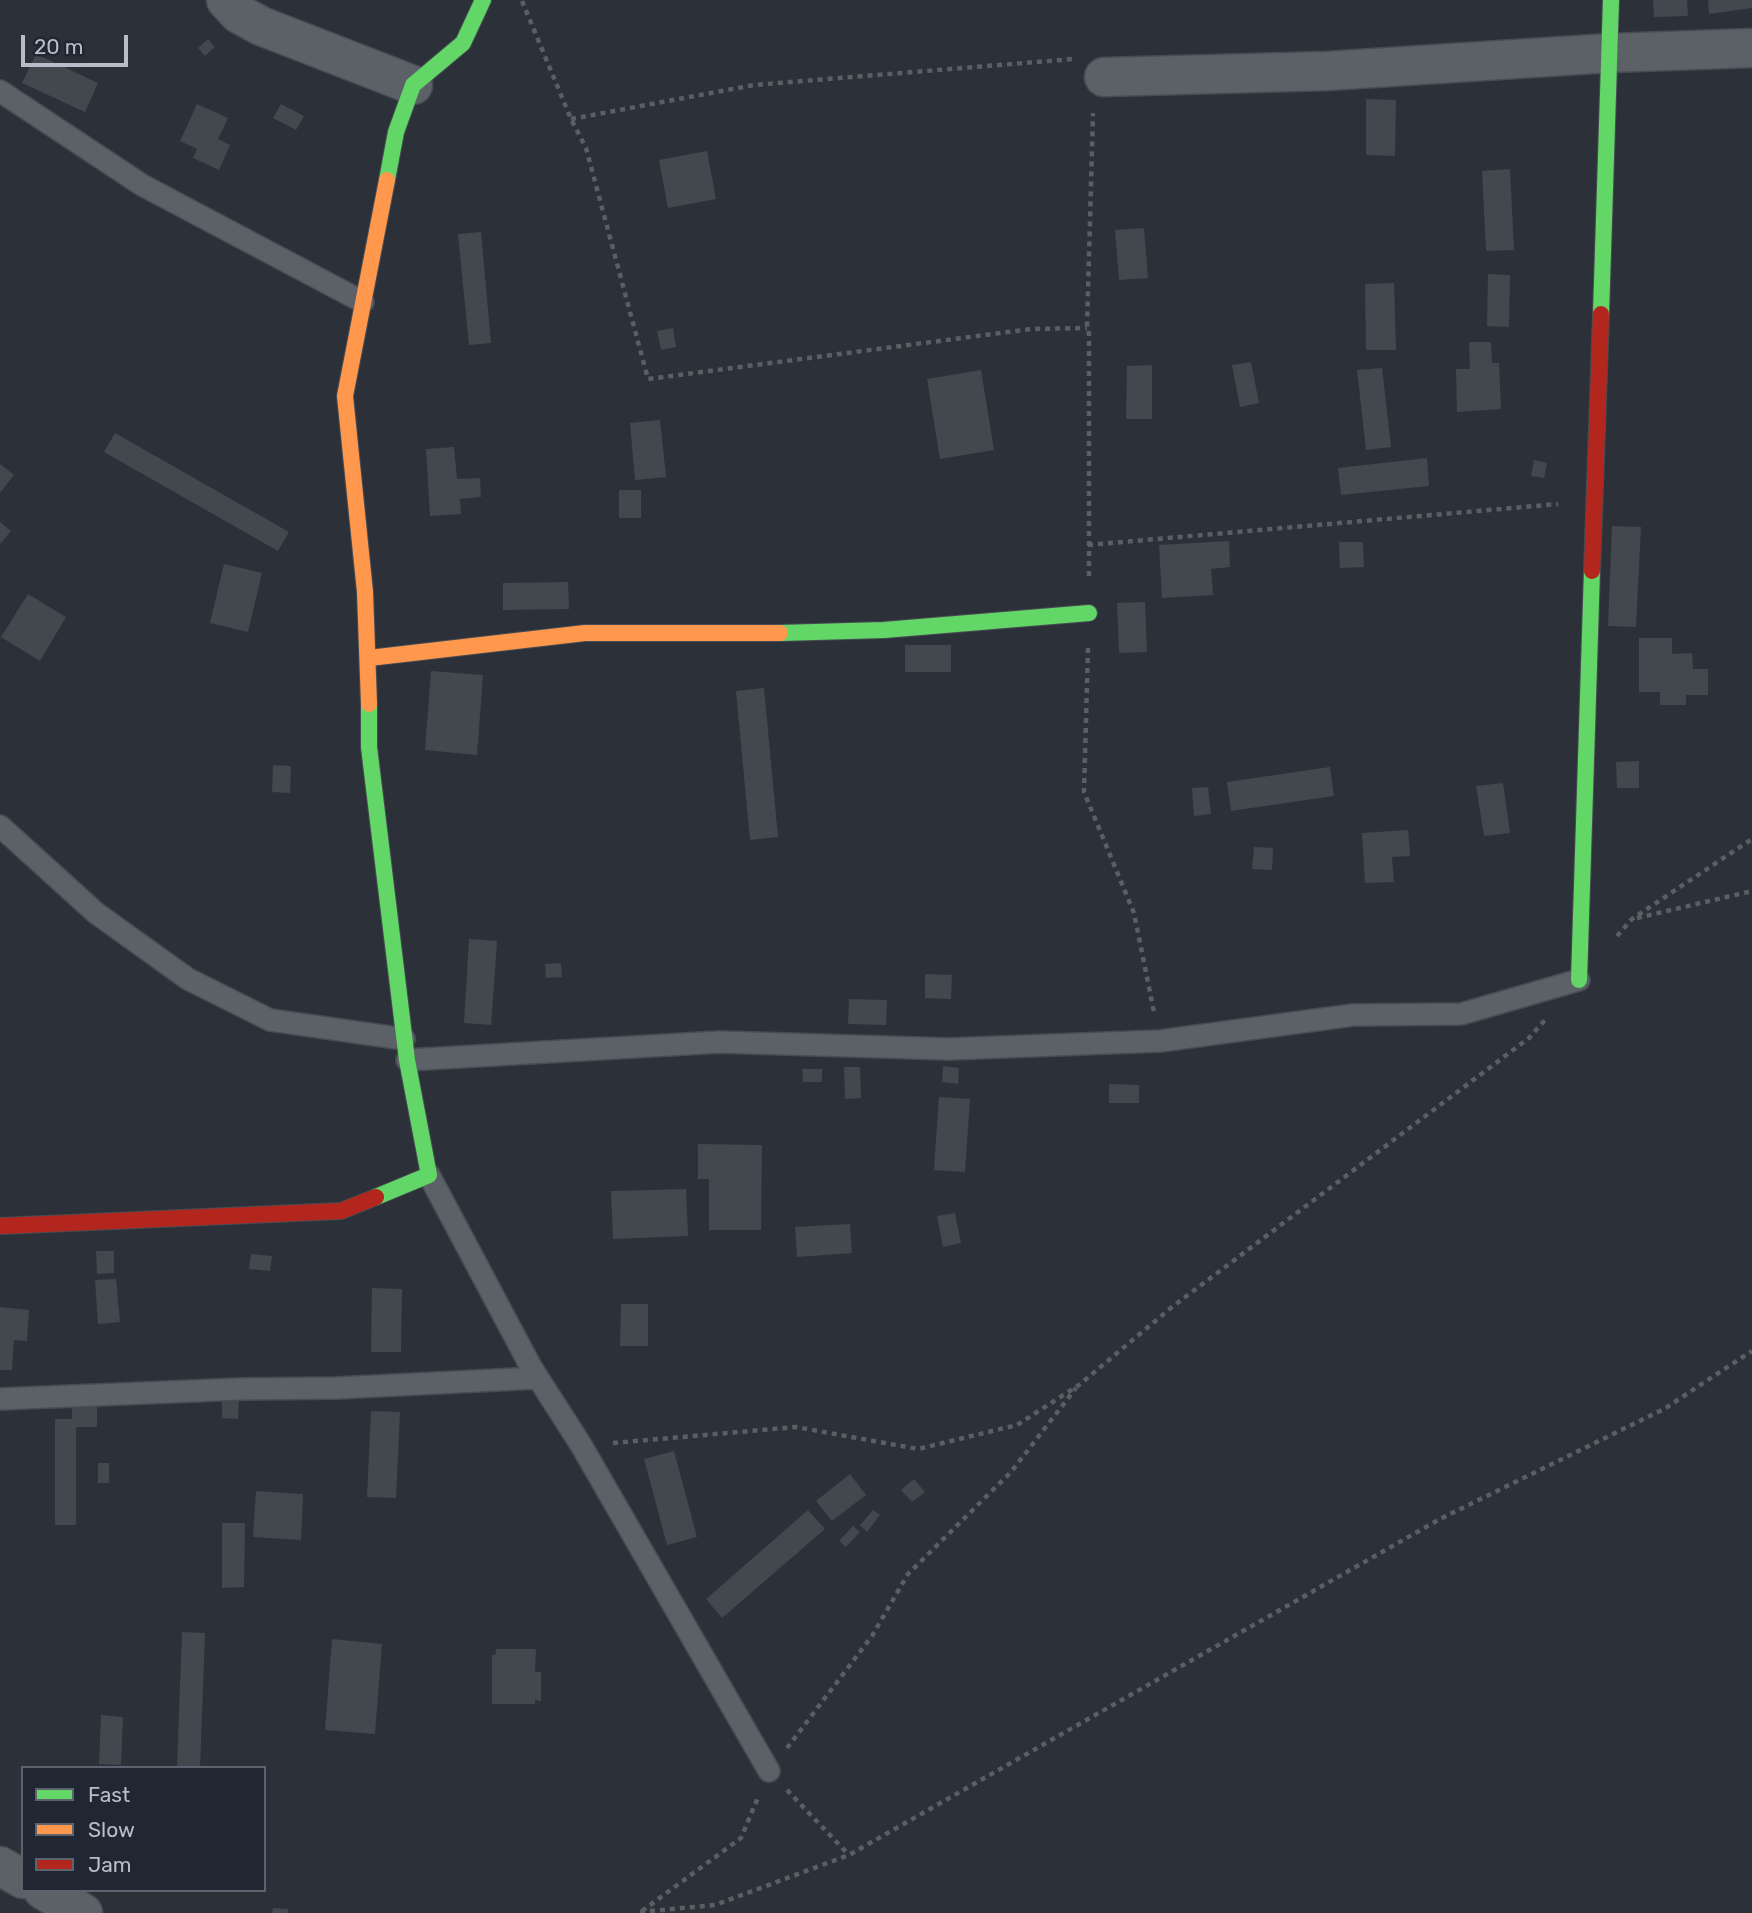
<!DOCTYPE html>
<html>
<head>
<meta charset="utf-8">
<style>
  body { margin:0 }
  #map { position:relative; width:1752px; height:1913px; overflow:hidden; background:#2c3139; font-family:Rubik,sans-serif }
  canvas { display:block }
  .legend { position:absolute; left:21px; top:1766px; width:245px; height:126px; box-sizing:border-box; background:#202733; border:2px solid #5c636f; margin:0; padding:9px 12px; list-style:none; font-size:21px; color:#b7bdc9 }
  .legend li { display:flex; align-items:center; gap:14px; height:35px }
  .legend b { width:35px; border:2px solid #5c636f }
  .scale { position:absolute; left:21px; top:35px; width:107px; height:32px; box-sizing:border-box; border:4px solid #b7bdc9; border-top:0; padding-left:9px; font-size:21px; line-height:24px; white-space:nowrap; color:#b7bdc9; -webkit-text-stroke:5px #202733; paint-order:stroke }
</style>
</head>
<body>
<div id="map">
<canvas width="1752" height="1913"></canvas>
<ul class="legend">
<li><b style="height:9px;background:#63d668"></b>Fast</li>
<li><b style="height:9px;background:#ff974d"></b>Slow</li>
<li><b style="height:9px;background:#b3261e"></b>Jam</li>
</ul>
<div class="scale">20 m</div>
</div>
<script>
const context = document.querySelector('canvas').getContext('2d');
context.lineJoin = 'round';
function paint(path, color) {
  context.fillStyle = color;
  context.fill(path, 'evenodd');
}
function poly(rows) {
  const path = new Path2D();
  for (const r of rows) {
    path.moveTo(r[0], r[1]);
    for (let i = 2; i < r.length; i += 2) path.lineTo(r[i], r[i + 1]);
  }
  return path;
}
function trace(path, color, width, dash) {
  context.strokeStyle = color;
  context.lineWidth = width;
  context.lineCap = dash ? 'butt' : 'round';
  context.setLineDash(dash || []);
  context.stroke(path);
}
paint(poly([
  [1653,0,1687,0,1688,16,1654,17],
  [1708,0,1752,0,1752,8,1709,14],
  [208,39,215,47,205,56,198,48],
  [36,54,98,83,85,112,22,83],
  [1366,99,1396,100,1395,156,1366,155],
  [197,104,228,118,218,139,230,145,219,170,193,158,197,149,180,141],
  [281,104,304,116,296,130,273,118],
  [707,151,716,199,668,208,659,160],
  [1510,169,1514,250,1486,251,1482,171],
  [1144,228,1148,278,1119,280,1115,230],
  [481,232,491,343,469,345,458,234],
  [1488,274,1510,275,1509,327,1487,326],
  [1394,283,1396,350,1366,350,1365,284],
  [673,328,676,347,661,350,657,331],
  [1469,342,1491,342,1492,363,1499,363,1501,409,1457,412,1456,369,1470,369],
  [1251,362,1259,403,1240,407,1232,365],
  [1152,365,1152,419,1126,419,1127,366],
  [1382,368,1391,447,1366,450,1357,370],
  [981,370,994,450,940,459,927,379],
  [660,420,666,477,635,480,630,423],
  [115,433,289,532,278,551,104,452],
  [454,447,457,479,480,478,481,497,460,499,461,514,430,516,426,449],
  [1427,458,1429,486,1341,495,1338,468],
  [1534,460,1547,463,1544,478,1531,476],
  [0,464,14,475,0,493],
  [619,490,641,490,641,518,619,518],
  [0,522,11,531,0,544],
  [1612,526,1641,527,1636,627,1608,626],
  [1229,541,1230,567,1211,569,1213,595,1162,598,1159,545],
  [1339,542,1363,542,1364,567,1340,568],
  [224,564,262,573,248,632,210,623],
  [568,582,569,609,503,610,503,583],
  [28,594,66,617,40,661,1,637],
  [1145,602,1147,652,1119,653,1117,603],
  [1639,638,1672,638,1672,654,1692,653,1693,669,1708,669,1708,695,1686,695,1686,705,1660,705,1660,692,1639,692],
  [905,645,951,645,951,672,905,672],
  [431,671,483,675,477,755,425,750],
  [764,688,778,837,750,840,736,691],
  [1639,761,1639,788,1617,788,1616,762],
  [273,765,291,766,290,793,272,792],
  [1330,767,1334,796,1231,811,1227,782],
  [1503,783,1510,833,1484,836,1476,786],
  [1208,787,1211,814,1194,816,1192,788],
  [1408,830,1410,856,1392,857,1394,882,1365,883,1362,833],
  [1254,847,1273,848,1272,870,1252,869],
  [469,939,497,941,491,1025,464,1023],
  [561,963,562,977,546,978,545,964],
  [925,974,952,975,951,999,925,998],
  [849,999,887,1000,886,1025,848,1024],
  [943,1066,959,1068,958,1084,942,1082],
  [844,1067,860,1067,861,1098,845,1099],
  [802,1069,822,1069,822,1082,803,1082],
  [1109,1084,1139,1085,1139,1103,1109,1103],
  [939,1097,970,1099,965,1172,934,1170],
  [698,1144,762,1145,761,1230,709,1230,709,1179,698,1179],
  [686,1189,688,1236,613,1239,611,1191],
  [955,1213,961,1243,943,1247,937,1216],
  [850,1224,852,1253,797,1257,795,1227],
  [96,1251,114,1251,114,1273,97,1274],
  [251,1254,272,1256,270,1271,249,1269],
  [116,1279,120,1322,98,1324,95,1280],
  [372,1288,402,1289,401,1352,371,1352],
  [621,1304,648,1304,648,1346,620,1346],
  [0,1307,29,1310,27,1341,14,1340,12,1370,0,1370],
  [222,1400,239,1400,238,1419,222,1418],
  [72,1406,97,1407,97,1427,76,1427,76,1525,55,1525,55,1419,72,1419],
  [371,1411,400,1412,396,1498,367,1497],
  [674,1451,697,1537,667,1545,644,1459],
  [98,1463,109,1463,109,1483,98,1483],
  [850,1474,866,1495,832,1521,816,1501],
  [914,1479,925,1492,912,1502,901,1490],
  [256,1491,303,1494,301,1540,253,1537],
  [808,1510,825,1529,722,1618,706,1599],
  [873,1510,880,1515,867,1532,860,1525],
  [222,1523,245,1523,244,1587,222,1588],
  [853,1526,860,1532,846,1547,839,1541],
  [182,1632,205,1633,200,1768,177,1768],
  [332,1639,382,1644,375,1734,325,1730],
  [496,1649,536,1649,535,1672,541,1672,541,1701,535,1700,535,1704,492,1704,492,1655,495,1655],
  [101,1715,123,1717,121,1765,99,1764],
  [273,1908,288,1909,288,1913,272,1913]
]), '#43474e');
const lane = poly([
  [0,91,142,185,363,302],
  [0,826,96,913,188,979,270,1020,404,1039],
  [407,1060,720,1042,949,1049,1160,1041,1353,1015,1461,1014,1579,980],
  [429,1175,531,1367,581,1445,769,1771],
  [0,1399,241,1389,337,1388,537,1378]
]);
const street = poly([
  [226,0,239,14,261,26,413,85],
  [1104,77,1327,71,1610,53,1752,48],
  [0,1866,23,1879],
  [43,1890,83,1913]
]);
const fast = poly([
  [387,180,396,132,413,85,463,43,483,0],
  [1601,314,1611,0],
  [780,633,884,630,1089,613],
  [369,704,369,747,407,1060,429,1175,376,1197],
  [1579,980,1592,571]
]);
const slow = poly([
  [369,658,585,633,780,633],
  [369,704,365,592,345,396,387,180]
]);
const jam = poly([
  [1592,571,1601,314],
  [0,1226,341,1211,376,1197]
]);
trace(lane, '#484c52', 24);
trace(street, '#484c52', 41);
trace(fast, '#484c52', 18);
trace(slow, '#484c52', 18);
trace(jam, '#484c52', 18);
trace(poly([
  [522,1,571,119,586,148,648,379,1031,329,1087,328],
  [571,119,754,85,1073,59],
  [1088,545,1558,504],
  [1089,576,1089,334,1087,328,1093,113],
  [1088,648,1084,792,1134,913,1154,1012],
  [1637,918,1752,891],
  [1617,936,1632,919,1752,839],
  [613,1443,796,1427,918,1449,1017,1425,1079,1385,1172,1307,1529,1038,1545,1020],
  [787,1748,872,1636,908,1574,1011,1472,1076,1388],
  [787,1790,849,1855],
  [642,1911,741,1838,759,1795],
  [640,1912,715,1905,849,1855,1440,1519,1664,1409,1752,1351]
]), '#5a5f64', 4.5, [5, 5]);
trace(lane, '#5c6067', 21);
trace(street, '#5c6067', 38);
trace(fast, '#63d668', 16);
trace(slow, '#ff974d', 16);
trace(jam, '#b3261e', 16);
</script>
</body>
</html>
